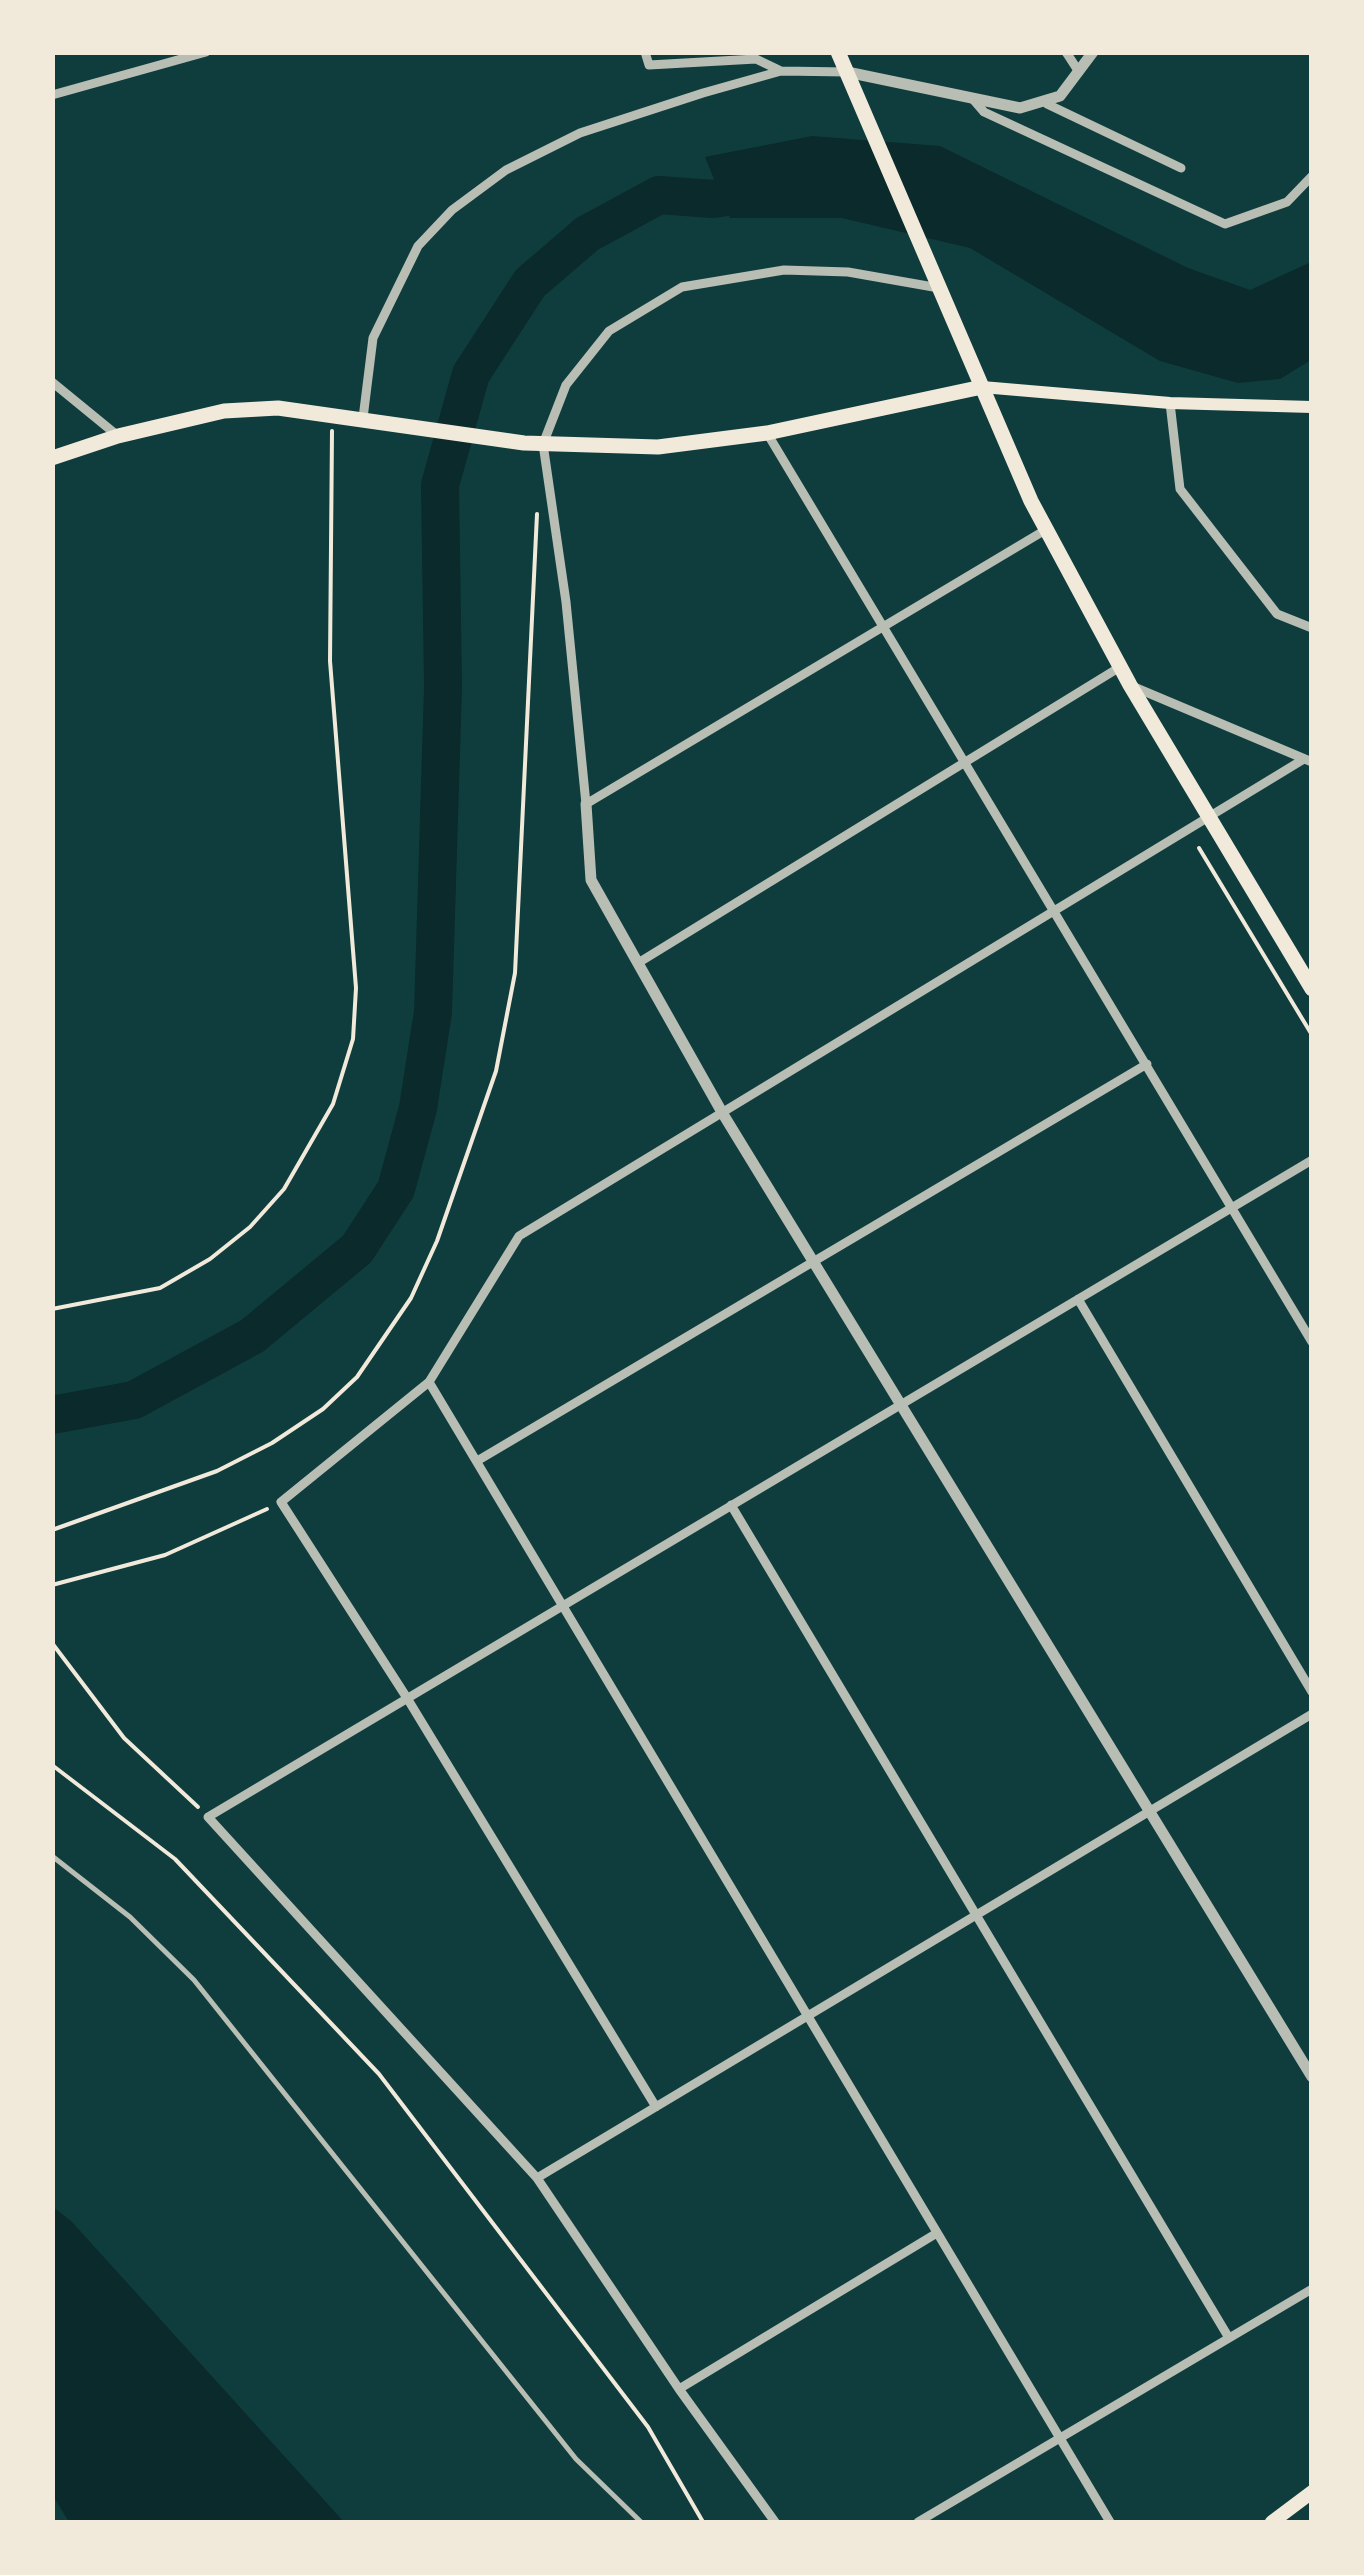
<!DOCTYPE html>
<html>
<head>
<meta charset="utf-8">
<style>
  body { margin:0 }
  #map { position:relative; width:1364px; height:2575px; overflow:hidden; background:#0f3d3e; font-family:"Archivo Narrow",sans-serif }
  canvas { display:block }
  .frame { position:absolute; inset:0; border:55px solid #f1e9da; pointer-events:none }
</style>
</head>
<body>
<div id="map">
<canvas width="1364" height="2575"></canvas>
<div class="frame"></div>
</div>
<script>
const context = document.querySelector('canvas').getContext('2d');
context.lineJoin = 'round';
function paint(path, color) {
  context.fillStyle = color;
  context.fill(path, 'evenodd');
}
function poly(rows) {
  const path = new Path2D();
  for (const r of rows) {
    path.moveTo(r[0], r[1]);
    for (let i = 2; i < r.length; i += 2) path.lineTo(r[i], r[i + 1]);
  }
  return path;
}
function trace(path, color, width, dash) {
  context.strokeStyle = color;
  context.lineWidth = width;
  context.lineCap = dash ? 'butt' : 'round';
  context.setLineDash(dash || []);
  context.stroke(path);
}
paint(poly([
  [812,136,940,146,1188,268,1250,290,1311,262,1311,360,1280,379,1238,383,1160,361,970,248,842,218,730,218,705,157],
  [52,2206,72,2222,344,2522,69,2522,52,2494]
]), '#0a2a2b');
trace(poly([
  [52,1415,134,1400,252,1336,357,1249,396,1189,418,1108,433,1012,443,687,440,485,471,374,530,283,587,234,659,195,713,199,771,190]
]), '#0a2a2b', 38);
trace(poly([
  [1199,848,1312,1035],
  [52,1309,160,1288,210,1259,250,1227,284,1189,333,1104,353,1039,356,988,330,661,332,431],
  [52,1530,217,1471,272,1443,323,1409,357,1377,411,1298,437,1241,496,1071,515,973,537,514],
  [52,1585,165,1555,267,1509],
  [52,1643,124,1738,198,1807],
  [52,1765,175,1859,379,2074,648,2427,703,2522]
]), '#f1e9da', 4);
trace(poly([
  [52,1856,130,1917,194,1980,576,2459,641,2522]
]), '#b8beb3', 5);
trace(poly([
  [645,52,649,65,756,59,781,71],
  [1066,52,1079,72],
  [52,95,206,52],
  [972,98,984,112,1225,224,1287,202,1312,176],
  [1047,104,1181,168],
  [939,288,848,272,784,270,682,287,609,331,566,385,543,444,566,602,586,804,1047,529],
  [52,382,118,436],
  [1170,403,1180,489,1277,614,1312,628],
  [363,418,373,338,418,246,452,210,506,170,580,133,703,93,781,71,847,72],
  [767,433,1312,1342],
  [1134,687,1312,762],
  [638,963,1120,667],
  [1078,1299,1312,1692],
  [429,1382,1110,2522],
  [477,1461,1147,1064],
  [731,1505,1229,2338],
  [656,2107,407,1698,281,1502,429,1382,519,1236,1304,759],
  [537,2178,1312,1714],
  [679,2389,937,2233],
  [775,2522,679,2389,537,2178,208,1817,1312,1160],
  [918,2522,1312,2289]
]), '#b8beb3', 9);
trace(poly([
  [847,72,1020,108,1060,96,1093,52],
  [586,804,591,880,723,1114,1312,2077]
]), '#b8beb3', 11);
trace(poly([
  [982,387,1170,403,1312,407]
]), '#f1e9da', 12);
trace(poly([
  [1272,2522,1312,2492]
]), '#f1e9da', 14);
trace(poly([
  [838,52,1031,501,1130,685,1312,989],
  [52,458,118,436,224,411,278,408,524,443,658,447,767,433,982,387]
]), '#f1e9da', 15);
</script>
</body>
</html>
